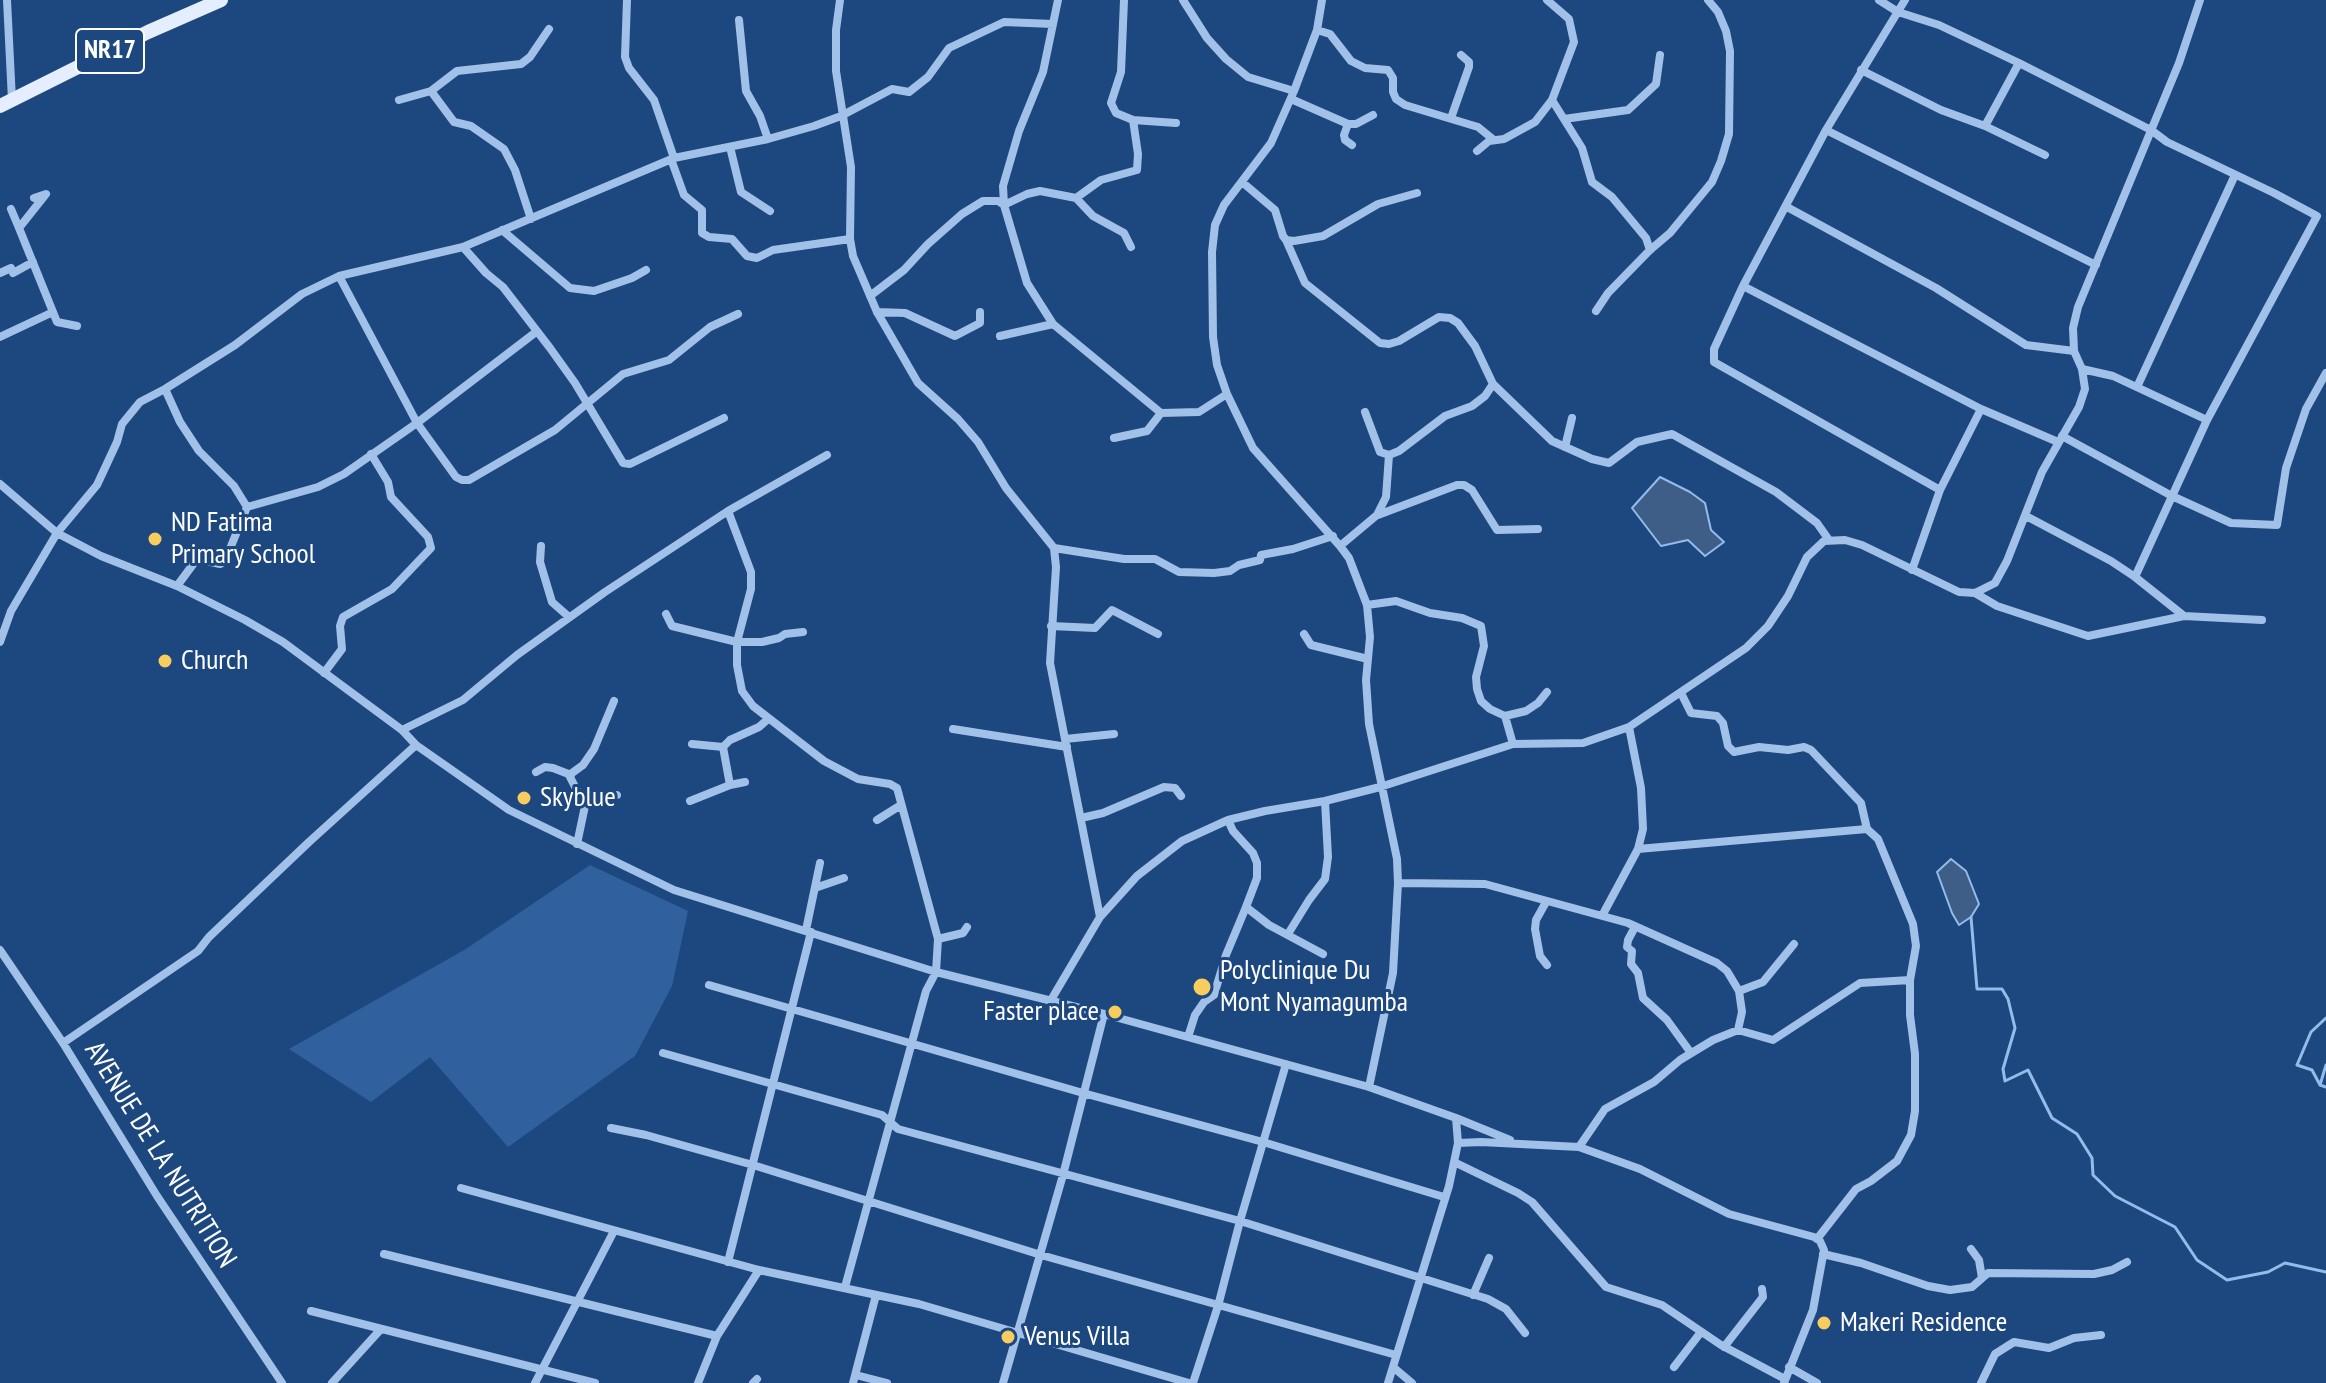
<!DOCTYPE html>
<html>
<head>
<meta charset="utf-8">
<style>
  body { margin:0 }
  canvas { display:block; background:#1d477f }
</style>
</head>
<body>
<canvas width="2326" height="1383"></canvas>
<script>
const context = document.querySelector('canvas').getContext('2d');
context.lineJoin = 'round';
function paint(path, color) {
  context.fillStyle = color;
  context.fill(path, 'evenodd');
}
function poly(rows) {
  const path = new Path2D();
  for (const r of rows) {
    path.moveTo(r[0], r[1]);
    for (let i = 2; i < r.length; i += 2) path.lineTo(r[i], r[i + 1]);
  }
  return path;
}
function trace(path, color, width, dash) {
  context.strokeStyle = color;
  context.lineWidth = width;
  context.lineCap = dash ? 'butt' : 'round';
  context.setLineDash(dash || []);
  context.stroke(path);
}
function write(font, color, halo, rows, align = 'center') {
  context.font = font + ' "PT Sans Narrow",sans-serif';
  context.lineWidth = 6;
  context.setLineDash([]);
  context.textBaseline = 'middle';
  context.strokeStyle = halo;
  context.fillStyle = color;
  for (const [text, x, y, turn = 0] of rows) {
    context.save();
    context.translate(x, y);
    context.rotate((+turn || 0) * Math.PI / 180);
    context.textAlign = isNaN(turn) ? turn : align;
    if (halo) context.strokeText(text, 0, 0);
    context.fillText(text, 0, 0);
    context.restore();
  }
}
paint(poly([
  [590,865,688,911,672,986,635,1056,508,1147,430,1057,371,1102,289,1049,466,949]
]), '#30619e');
const water = poly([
  [1660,477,1690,492,1705,503,1711,530,1724,542,1705,556,1688,540,1661,546,1632,508,1660,477],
  [1951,859,1966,871,1979,904,1971,917,1959,925,1952,913,1937,872,1951,859]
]);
paint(water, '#3f5e87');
trace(water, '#94bcea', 2);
trace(poly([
  [1971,917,1977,989,2002,989,2008,999,2015,1028,2003,1069,2005,1081,2028,1070,2052,1118,2077,1134,2092,1158,2093,1175,2115,1196,2175,1227,2197,1260,2227,1280,2268,1272,2285,1263,2326,1272],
  [2326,1065,2320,1085,2326,1087],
  [2320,1085,2312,1070,2297,1065,2311,1032,2326,1018]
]), '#94bcea', 3);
trace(poly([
  [7,0,12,100],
  [627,0,625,57,629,68,654,100,674,158],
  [840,0,836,30,836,71,851,167,850,239,853,256,877,312,918,383,958,419,978,442,1006,488,1054,548,1056,567,1050,663,1100,917,1051,1000],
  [1058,0,1043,72,1019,131,1003,186,1004,205,1027,283,1053,324,1161,413,1199,412,1227,394],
  [1183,0,1207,38,1226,59,1248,77,1294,91],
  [1322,0,1317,30,1294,91,1271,143,1224,205,1215,225,1212,252,1213,337,1217,365,1227,394,1253,448,1340,546,1349,558,1367,605,1370,637,1366,680,1369,724,1397,859,1398,883,1393,973,1369,1087],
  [1879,0,1898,12,1939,25,2019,63,2151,130,2167,142,2274,193,2317,216,2207,420,2135,577,2111,561,2026,516],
  [1905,0,1826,130,1743,286,1714,349,1714,362,1940,490],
  [739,20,746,91,760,116,768,139],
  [1317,30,1330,34,1351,61,1365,68,1388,70,1393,78,1393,92,1396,99,1405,105,1478,127,1494,140],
  [1861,70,1941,110,1985,126,2019,63],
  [431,91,454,122,471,126,504,149,515,170,531,219],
  [1291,99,1348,124,1356,124,1373,115],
  [399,100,431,91,457,71,521,64,530,57,549,29],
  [1552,100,1582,148,1592,182,1612,197,1646,238,1650,250],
  [1451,118,1469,67,1469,62,1461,55],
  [1564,119,1628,110,1656,84,1660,55],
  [1133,120,1176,123],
  [1348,124,1344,135,1345,140,1352,145],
  [1985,126,2045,155],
  [1826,130,2096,265],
  [730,147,741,192,770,211],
  [1477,151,1489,141,1504,139,1535,122,1552,100,1574,42,1569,19,1547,0],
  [671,159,684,195,702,210,702,233,709,237,732,239,747,256,757,258,773,250,850,239],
  [1242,182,1275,210,1283,236,1286,240,1294,241,1323,236,1378,204,1417,193],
  [1076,198,1093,216,1124,233,1131,247],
  [1787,207,1936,288,2026,345,2074,351],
  [11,209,19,228,46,194,34,198],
  [19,228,57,322,77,326],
  [502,230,570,288,594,291,632,278,646,270],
  [1286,240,1305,283,1380,343,1389,344,1399,341,1439,317,1450,318,1458,323,1475,346,1493,384,1552,441,1592,459,1609,463,1637,442,1672,434,1776,492,1817,523,1829,540],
  [463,247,486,273,503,287,550,348,575,383,623,463,630,464,724,418],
  [0,273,11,268,13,273,33,262],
  [339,276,417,423,456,477,462,480,469,480,555,430,623,374,669,360,710,327,738,314],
  [1743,286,1981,409,2058,442],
  [870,296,904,270,928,244,962,214,983,201,998,201,1004,205,1027,194,1040,191,1076,198,1101,180,1137,170,1138,154,1133,120,1116,113,1111,103,1121,72,1124,0],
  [1596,311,1608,293,1650,250,1670,233,1712,182,1721,161,1729,134,1730,51,1726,31,1718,12,1708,0],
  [877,312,905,313,955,336,980,323,980,312],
  [1000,336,1053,324],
  [0,337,53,312],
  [2082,369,2113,376,2207,420],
  [2137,387,2235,175],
  [165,389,180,422,199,451,234,486,247,507,225,561,220,564,197,559,177,586],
  [1365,412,1380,452,1389,455],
  [2062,436,2172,496,2231,523,2277,525,2286,468,2306,409,2326,373],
  [1114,438,1147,431,1161,413],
  [1565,447,1572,418],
  [0,484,57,533,101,556,177,586,245,620,283,642,402,730,416,745,509,810,674,890,936,972,1104,1014,1369,1087,1456,1118,1458,1143,1481,1142,1579,1147,1640,1169,1729,1214,1814,1237,1820,1241,1824,1250,1813,1310,1784,1383],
  [247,507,318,487,344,474,417,423,536,332],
  [728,511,751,572,751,589,737,642,737,665,742,691,753,706,824,761,858,779,890,784,897,788,938,939,936,972,926,991,845,1287],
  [1378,515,1457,485,1464,485,1472,490,1497,530,1538,529],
  [541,546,540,562,552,602,569,617],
  [1340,546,1377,515,1386,497,1389,455,1399,451,1445,416,1472,406,1485,396,1493,384],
  [1054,548,1124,559,1155,559,1179,572,1214,573,1230,571,1239,565,1260,560,1261,555,1293,549,1333,536],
  [1912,570,1940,490,1981,409],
  [2135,577,2184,616],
  [1975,593,1997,606,2088,636,2184,616,2262,620],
  [1367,605,1396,601,1430,613,1462,618,1481,626,1484,646,1476,677,1477,689,1481,701,1490,709,1505,716,1526,711,1538,703,1547,692],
  [666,614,672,626,737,642,762,642,779,638,785,634,803,632],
  [1051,626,1095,628,1112,610,1158,634],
  [1304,634,1311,645,1368,659],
  [0,642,11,611,57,533,97,485,117,442,122,424,140,402,165,389,235,345,302,294,339,276,463,247,674,158,768,139,814,126,841,116,892,89,909,92,928,77,949,48,1004,22,1053,24],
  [324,673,342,649,340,626,343,617,392,589,431,548,428,537,391,497,388,482,371,454],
  [1681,693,1691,713,1717,716,1723,723,1728,746,1734,752,1759,747,1788,750,1804,747,1811,750,1861,803,1867,829],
  [1505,716,1513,744],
  [953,729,1067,747],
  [402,730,463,700,517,655,605,592,728,511,827,455],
  [1065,739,1114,734],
  [692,744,723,747,730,785],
  [723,747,730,740,759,727,768,719],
  [536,772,545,767,553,768,571,775],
  [690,801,730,785,745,782],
  [584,803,593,798,604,799,617,795],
  [1081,818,1103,813,1164,787,1175,788,1181,796],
  [877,820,901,805],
  [1228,820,1233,831,1253,853,1257,863,1257,878,1246,907,1269,925,1323,954],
  [577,844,585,806,570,777,572,773,583,765,594,749,614,701],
  [1638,849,1867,829,1878,839,1913,924,1916,946,1910,980,1910,1015,1915,1054,1915,1111,1911,1135,1897,1161,1871,1181,1856,1189,1817,1239],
  [1398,883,1485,884,1628,923,1717,963,1727,971,1739,991,1742,1012,1738,1030],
  [815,888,844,878],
  [1546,902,1536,920,1535,929,1540,956,1547,965],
  [1603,914,1638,849,1643,829,1641,788,1629,727],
  [1100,917,1137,876,1182,841,1228,820,1265,811,1325,801,1380,787,1513,744,1583,743,1629,727,1746,648,1768,626,1788,596,1807,557,1824,541,1845,540,1862,545,1959,592,1975,593,1995,583,2007,561,2042,472,2079,407,2085,389,2082,369,2074,351,2073,328,2078,307,2179,63,2200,0],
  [1635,927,1628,940,1627,947,1632,951,1631,964,1638,973,1643,998,1667,1020,1691,1053],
  [806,930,820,863],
  [1288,934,1309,900,1325,879,1328,857,1325,801],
  [938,939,963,933,967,927],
  [0,950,63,1043,157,1196,282,1383],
  [709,985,1083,1093,1263,1142,1444,1197],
  [1739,991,1763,982,1794,944],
  [1188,1037,1195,1015,1204,1002,1214,995,1226,955,1246,907],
  [63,1043,198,951,209,937,309,842,416,745],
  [663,1053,882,1115,898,1129,1240,1221,1488,1299,1506,1309,1525,1333],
  [1456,1118,1510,1140],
  [611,1128,646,1135,753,1165,1041,1255,1396,1355],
  [1579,1147,1605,1109,1654,1082,1680,1060,1713,1040,1738,1030,1773,1040,1860,983,1910,980],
  [1454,1162,1518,1193,1532,1202,1606,1287,1662,1305,1721,1345,1785,1379],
  [461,1188,759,1270,919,1304,1189,1383],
  [1971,1249,1979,1260,1982,1278],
  [384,1254,717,1336],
  [1823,1254,1861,1263,1928,1286,1950,1290,1972,1287,1988,1273,2094,1274,2112,1270,2127,1262],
  [728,1262,811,932],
  [1473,1295,1489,1258],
  [311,1311,595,1383],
  [1724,1347,1763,1297,1762,1289],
  [1393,1367,1412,1383],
  [1674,1367,1701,1332],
  [1789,1367,1817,1383],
  [856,1375,887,1383],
  [332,1383,381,1329],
  [535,1383,614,1231],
  [698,1383,717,1336,759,1270],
  [753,1383,757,1379],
  [853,1383,876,1295],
  [1003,1383,1063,1175,1104,1014],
  [1193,1383,1218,1306,1240,1221,1286,1064],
  [1388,1383,1449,1186,1458,1143],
  [1981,1383,1995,1354,2014,1342,2049,1348,2074,1338,2101,1335]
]), '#a1c1e9', 8);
trace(poly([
  [0,106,148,32,221,0]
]), '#e4eefe', 14);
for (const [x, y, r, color] of [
  [155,539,8,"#f8cd60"],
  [165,661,8,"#f8cd60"],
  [524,798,8,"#f8cd60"],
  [1202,987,10,"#f8cd60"],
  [1115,1012,8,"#f8cd60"],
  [1824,1323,8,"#f8cd60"],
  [1008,1337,8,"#f8cd60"]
]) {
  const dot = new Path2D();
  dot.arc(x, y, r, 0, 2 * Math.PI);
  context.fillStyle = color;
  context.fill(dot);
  trace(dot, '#1d477f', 3);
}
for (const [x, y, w] of [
  [110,51,68]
]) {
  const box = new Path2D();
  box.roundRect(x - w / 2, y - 22, w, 44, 6);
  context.fillStyle = '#1d477f';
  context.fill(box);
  trace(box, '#fff', 2);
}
write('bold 26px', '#fff', null, [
  ["NR17",110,51]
]);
write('28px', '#fff', '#1d477f', [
  ["ND Fatima",171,523],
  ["Primary School",171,555],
  ["Church",181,661],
  ["Skyblue",540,798],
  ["Polyclinique Du",1220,971],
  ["Mont Nyamagumba",1220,1003],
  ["Faster place",1099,1012,"right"],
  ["Makeri Residence",1840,1323],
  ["Venus Villa",1024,1337]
], 'left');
write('28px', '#fff', '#1d477f', [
  ["AVENUE DE LA NUTRITION",160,1155,58]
]);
</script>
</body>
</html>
